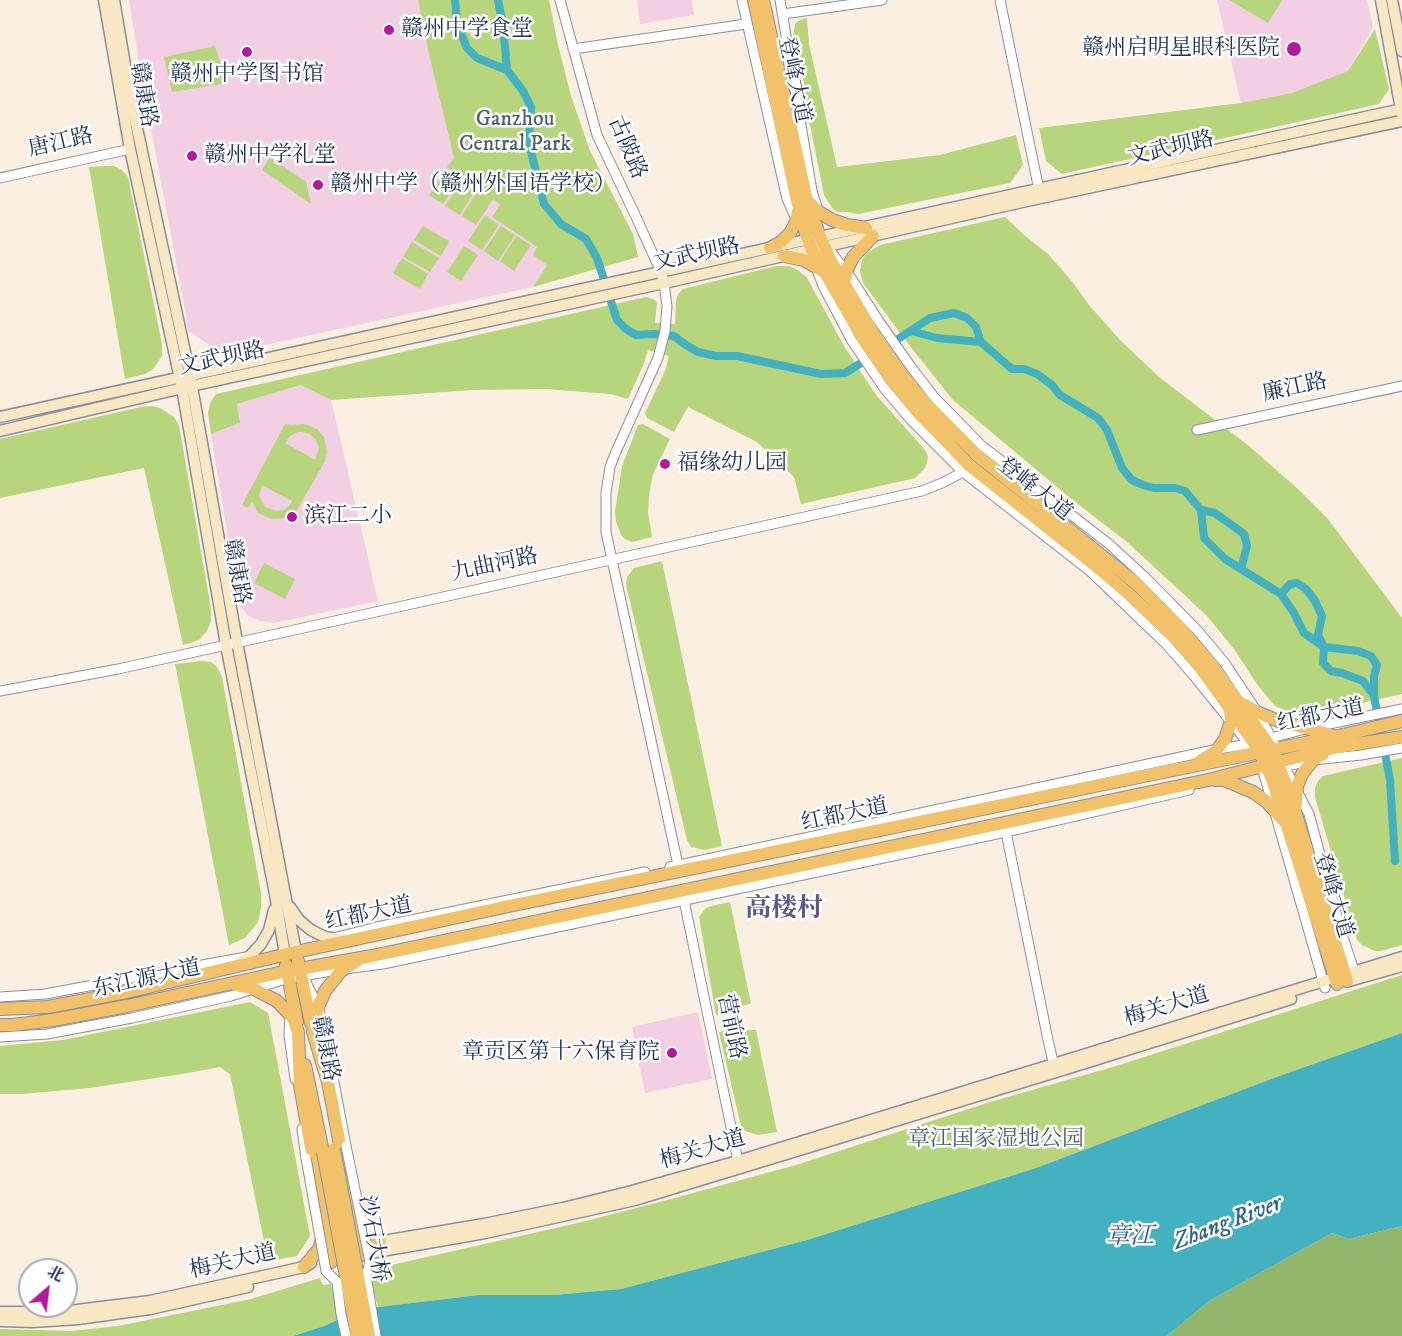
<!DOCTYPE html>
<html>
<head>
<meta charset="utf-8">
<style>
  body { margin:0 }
  #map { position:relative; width:1402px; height:1336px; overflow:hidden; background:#faefe0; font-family:"IM FELL DW Pica","Noto Serif SC",serif }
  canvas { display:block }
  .north { position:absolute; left:18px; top:1258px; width:60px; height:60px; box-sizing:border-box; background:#fff; border:2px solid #a4acbf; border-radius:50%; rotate:28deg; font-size:16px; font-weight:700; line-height:24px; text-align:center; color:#1b2f5e }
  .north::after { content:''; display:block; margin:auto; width:21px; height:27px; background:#b5179e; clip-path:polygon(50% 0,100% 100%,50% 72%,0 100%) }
</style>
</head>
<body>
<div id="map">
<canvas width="1402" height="1336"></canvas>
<div class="north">北</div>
</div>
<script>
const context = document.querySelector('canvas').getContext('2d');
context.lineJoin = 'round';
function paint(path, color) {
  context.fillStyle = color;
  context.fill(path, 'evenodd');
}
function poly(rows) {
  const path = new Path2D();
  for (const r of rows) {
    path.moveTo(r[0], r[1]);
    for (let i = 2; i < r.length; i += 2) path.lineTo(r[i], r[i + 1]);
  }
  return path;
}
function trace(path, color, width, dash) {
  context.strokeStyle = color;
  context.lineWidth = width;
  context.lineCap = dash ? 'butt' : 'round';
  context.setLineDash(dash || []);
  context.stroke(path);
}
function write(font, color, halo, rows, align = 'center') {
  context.font = font + ' "IM FELL DW Pica","Noto Serif SC",serif';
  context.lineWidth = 5;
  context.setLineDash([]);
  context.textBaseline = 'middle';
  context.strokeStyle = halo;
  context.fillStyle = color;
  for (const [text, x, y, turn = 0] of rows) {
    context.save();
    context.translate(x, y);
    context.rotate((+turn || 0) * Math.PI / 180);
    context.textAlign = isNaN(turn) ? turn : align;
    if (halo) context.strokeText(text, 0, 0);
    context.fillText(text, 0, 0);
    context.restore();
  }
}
paint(poly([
  [129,0,418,0,430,59,454,158,500,204,492,217,538,247,547,265,533,287,223,354,189,331,141,75],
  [637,0,692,0,694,15,640,24],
  [1217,0,1367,0,1373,27,1348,71,1292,93,1241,103],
  [301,385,331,400,378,601,274,623,260,621,247,615,239,604,211,434,240,423,237,404],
  [698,1012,712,1079,645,1093,632,1027]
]), '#f2cfe2');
paint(poly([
  [418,0,549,0,558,45,571,96,590,151,633,234,638,257,533,287,547,265,533,255,537,247,492,217,500,204,493,199,476,225,462,216,478,190,490,197,447,167,454,158,430,59],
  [1229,0,1282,0,1268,23],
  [807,18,809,44,837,167,940,155,1016,135,1023,165,1010,183,858,214,847,212,838,212,832,208,824,195,793,39,795,24,799,20],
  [1375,29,1389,89,1379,104,1062,174,1046,161,1039,128,1241,103,1292,93,1348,71],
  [215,46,227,83,172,92,164,57],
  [270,157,306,182,311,204,262,170],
  [105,166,114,166,122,170,128,177,162,344,162,356,153,369,145,374,125,379,89,167],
  [446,169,460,179,443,204,429,195],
  [462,180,476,189,460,215,445,206],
  [485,215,499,225,482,250,468,241],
  [1005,217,1024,235,1048,254,1071,280,1089,305,1120,340,1159,377,1249,446,1298,489,1328,519,1402,618,1402,694,1348,706,1301,713,1286,711,1274,705,1257,684,1234,649,1207,616,1177,588,1127,542,1069,497,953,400,913,350,863,283,860,271,862,260,866,254,880,245],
  [423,226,449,241,441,256,414,240],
  [501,226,515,235,498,261,484,251],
  [516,236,531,245,514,271,500,261],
  [412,242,439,258,430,272,403,257],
  [464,246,478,255,461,281,447,272],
  [402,258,428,274,420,289,393,273],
  [776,266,789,266,799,271,807,278,844,346,876,395,925,450,928,456,927,463,924,469,915,478,801,504,794,477,757,442,688,407,674,432,647,418,645,413,665,371,669,356,648,350,644,363,628,399,610,394,546,389,473,390,331,400,301,385,237,404,240,423,211,434,208,413,211,401,216,394,646,297,653,299,657,302,655,323,675,324,676,301,678,294,683,289],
  [152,406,160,408,174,417,179,425,211,609,211,621,207,631,199,640,183,645,144,468,0,498,0,439,141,407],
  [285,424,292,425,303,424,308,425,317,429,324,437,327,451,325,461,297,510,285,518,271,519,258,513,252,501,248,508,242,505],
  [298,432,302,432,310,434,316,440,319,448,315,460,285,443,290,436],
  [262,485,292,501,290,505,284,510,276,511,265,507,259,496],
  [643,424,670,439,653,474,649,495,648,513,652,537,632,542,625,539,621,535,616,521,615,512,622,466,638,425],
  [662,561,722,846,704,850,691,847,687,840,626,585,627,577,634,568],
  [264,563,295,579,285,599,254,583],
  [201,661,211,662,217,667,222,677,261,893,261,908,258,922,245,938,229,945,175,664],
  [1402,758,1402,945,1381,951,1375,951,1362,945,1357,940,1315,797,1315,788,1318,781,1323,776],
  [730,902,751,1004,744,1005,737,1010,716,1015,699,917,706,908,711,906],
  [1402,975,1402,1033,1279,1076,1036,1168,807,1240,621,1289,553,1295,479,1295,378,1307,371,1281,379,1276,378,1268,578,1223,671,1199,796,1165,990,1102,1116,1066],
  [250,1002,268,1013,310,1236,297,1256,268,1261,230,1074,220,1067,182,1074,89,1088,23,1094,0,1094,0,1046,63,1040],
  [740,1027,746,1030,756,1030,777,1132,758,1135,742,1130,719,1032],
  [320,1278,323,1285,331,1284,340,1319,324,1326,293,1336,0,1336,0,1329,72,1331,118,1326,251,1299]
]), '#b7d57c');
paint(poly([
  [1402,1226,1402,1336,1167,1336,1209,1301,1332,1233,1349,1239]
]), '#91b66c');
paint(poly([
  [1402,1033,1402,1226,1349,1239,1332,1233,1209,1301,1167,1336,293,1336,324,1326,340,1319,378,1307,479,1295,553,1295,621,1289,807,1240,1036,1168,1279,1076]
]), '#43b1bf');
trace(poly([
  [455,0,457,24,467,48,477,58,507,70,523,91,531,107,529,144,544,204,561,224,586,239,597,258,617,320,626,329,636,335,654,334,674,336,686,345,698,352,716,356,737,356,821,374,845,373,869,358],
  [498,0,503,25,507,70],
  [911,331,937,338,981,342],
  [889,345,930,318,954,313,967,318,976,327,981,342,1012,369,1024,369,1037,374,1052,385,1060,395,1098,418,1107,430,1122,468,1132,480,1143,485,1154,488,1175,488,1185,491,1201,510,1215,513,1244,534,1247,546,1241,569,1281,594,1290,584,1297,583,1306,589,1315,601,1322,616,1318,635,1324,647,1323,663,1331,671,1342,673,1363,681,1374,696,1390,780,1395,861],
  [1201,510,1204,538,1225,559,1241,569],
  [1281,594,1294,613,1304,633,1324,647,1358,651,1371,656,1377,665,1374,676,1374,696]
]), '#43b1bf', 8);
const tertiary = poly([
  [560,0,597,135,637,219,661,272,664,283,667,306,665,331,658,358,615,454,610,467,606,493,606,532,678,865],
  [742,0,787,199,796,219],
  [780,0,812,191,818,210],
  [1000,0,1040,195],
  [783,14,882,0],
  [573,49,746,24],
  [0,178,130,149],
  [829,249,853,281,878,320,911,367,935,398,981,445,1109,544,1146,578,1198,631,1224,662,1258,713,1274,743],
  [815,265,824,288,852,341,884,388,911,420,963,472,1091,572,1166,644,1194,676,1244,738],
  [1197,430,1402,386],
  [0,691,118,669,922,491,942,483,963,472,966,468],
  [1283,764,1309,814,1341,931,1356,977],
  [1278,768,1313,760,1361,755,1402,748],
  [1263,771,1325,988],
  [1006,832,1047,1035,1055,1071],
  [670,867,1218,749,1249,744,1305,729,1402,709],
  [684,900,738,1161],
  [333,938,377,927,645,872],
  [305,980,318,1007,324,1029,346,1146],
  [0,997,45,994,246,957],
  [290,1016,289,1035,295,1079],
  [0,1037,47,1034,132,1018,231,996,289,978,344,969,383,964,1006,832,1189,790],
  [302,1129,306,1158]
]);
const secondary = poly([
  [104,0,130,149,182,388,226,645,275,894,285,955],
  [114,0,131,100,190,375,237,642,296,952],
  [1381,0,1402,115],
  [1392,0,1402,51],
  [0,417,1402,109],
  [0,431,191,386,664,283,1022,202,1402,121],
  [290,907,299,920,311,930,325,937,343,940],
  [238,964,250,956,261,944,269,930,274,910],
  [1349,981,1402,966],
  [372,1243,484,1224,563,1208,632,1191,738,1161,1402,957],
  [358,1256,376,1252,485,1233,635,1200,1056,1072,1291,999],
  [0,1312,31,1312,77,1310,150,1301,304,1267,311,1263],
  [0,1321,33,1322,78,1319,150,1309,248,1287]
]);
const primary = poly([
  [754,0,797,201,806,234,812,250,862,337,893,382,918,412,969,465,1096,566,1130,595,1175,638,1202,670,1230,709,1254,743,1266,765,1273,782,1337,984],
  [763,0,807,201,820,237,830,259,872,331,901,373,926,404,977,455,1138,585,1182,630,1212,665,1272,749,1285,782,1298,821,1347,981],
  [809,202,819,212,832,220,847,225,866,228],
  [770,248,781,242,790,233,796,222,798,211],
  [784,256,804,260,821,270],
  [844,283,847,269,853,257,873,236],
  [1243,704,1259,713,1281,722,1318,731,1333,736],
  [1200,761,1217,750,1225,739,1231,721,1230,709],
  [1215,780,1224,780,1253,792,1267,802,1283,820],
  [1296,805,1297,786,1302,774,1313,760,1323,754],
  [298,961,311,1023],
  [357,961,341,971,325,991,318,1007,313,1032,328,1082,361,1255],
  [286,965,297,1022],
  [236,985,254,989,277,1001,293,1018,298,1032,300,1085,331,1262],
  [0,1009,48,1007,127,992,296,952,504,907,1334,737,1402,721],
  [0,1025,13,1025,53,1020,127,1006,288,971,372,956,1208,780,1337,747,1402,737],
  [305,1065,323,1152],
  [358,1231,368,1239,380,1241],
  [304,1267,319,1249,323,1236]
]);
trace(tertiary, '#8a8f9f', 11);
trace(secondary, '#8a8f9f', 13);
trace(primary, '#8a8f9f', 14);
trace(tertiary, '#fff', 9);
trace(secondary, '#fae7c3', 10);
trace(primary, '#f2c26a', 12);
const tertiaryBridge = poly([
  [346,1146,370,1262,366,1276,376,1336],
  [306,1158,326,1271,337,1282,341,1314,346,1336]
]);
const primaryBridge = poly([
  [334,1149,369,1336],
  [323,1152,357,1336]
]);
trace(tertiaryBridge, '#8a8f9f', 11, []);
trace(primaryBridge, '#8a8f9f', 14, []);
trace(tertiaryBridge, '#fff', 9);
trace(primaryBridge, '#f2c26a', 12);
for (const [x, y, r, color] of [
  [389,30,6,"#b5179e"],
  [1294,49,8,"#b5179e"],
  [247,52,6,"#b5179e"],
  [192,156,6,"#b5179e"],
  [318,185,6,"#b5179e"],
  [665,464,6,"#b5179e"],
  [292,517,6,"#b5179e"],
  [672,1053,6,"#b5179e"]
]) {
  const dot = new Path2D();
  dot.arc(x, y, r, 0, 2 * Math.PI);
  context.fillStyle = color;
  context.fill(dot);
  trace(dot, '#fff', 2);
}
write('22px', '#1b2f5e', '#fff', [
  ["赣州中学食堂",401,30],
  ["赣州启明星眼科医院",1280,49,"right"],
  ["赣州中学图书馆",247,75,"center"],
  ["赣州中学礼堂",204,156],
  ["赣州中学（赣州外国语学校）",330,185],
  ["福缘幼儿园",677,464],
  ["滨江二小",304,517],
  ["章贡区第十六保育院",660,1053,"right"]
], 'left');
write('22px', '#1b2f5e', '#fff', [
  ["登峰大道",793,80,78],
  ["赣康路",142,95,80],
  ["唐江路",61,144,-13],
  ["古陂路",626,148,67],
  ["文武坝路",1171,150,-13],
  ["文武坝路",697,256,-12],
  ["文武坝路",222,360,-12],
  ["廉江路",1295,389,-12],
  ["登峰大道",1034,490,38],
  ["九曲河路",495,566,-12],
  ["赣康路",235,572,80],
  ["红都大道",1321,717,-12],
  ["红都大道",845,816,-12],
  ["登峰大道",1332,896,73],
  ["红都大道",369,915,-12],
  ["东江源大道",147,980,-12],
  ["梅关大道",1167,1008,-17],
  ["营前路",730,1027,78],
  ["赣康路",324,1049,79],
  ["梅关大道",703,1151,-16],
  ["沙石大桥",372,1239,80],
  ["梅关大道",233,1263,-13]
]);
write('22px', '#4a6167', '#fff', [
  ["Ganzhou",515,120],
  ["Central Park",515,145],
  ["章江国家湿地公园",996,1140]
]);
write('italic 24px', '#2b6385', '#fff', [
  ["Zhang River",1228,1224,-21],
  ["章江",1130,1238]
]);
write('bold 26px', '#5c5889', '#fff', [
  ["高楼村",784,911]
]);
</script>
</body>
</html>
